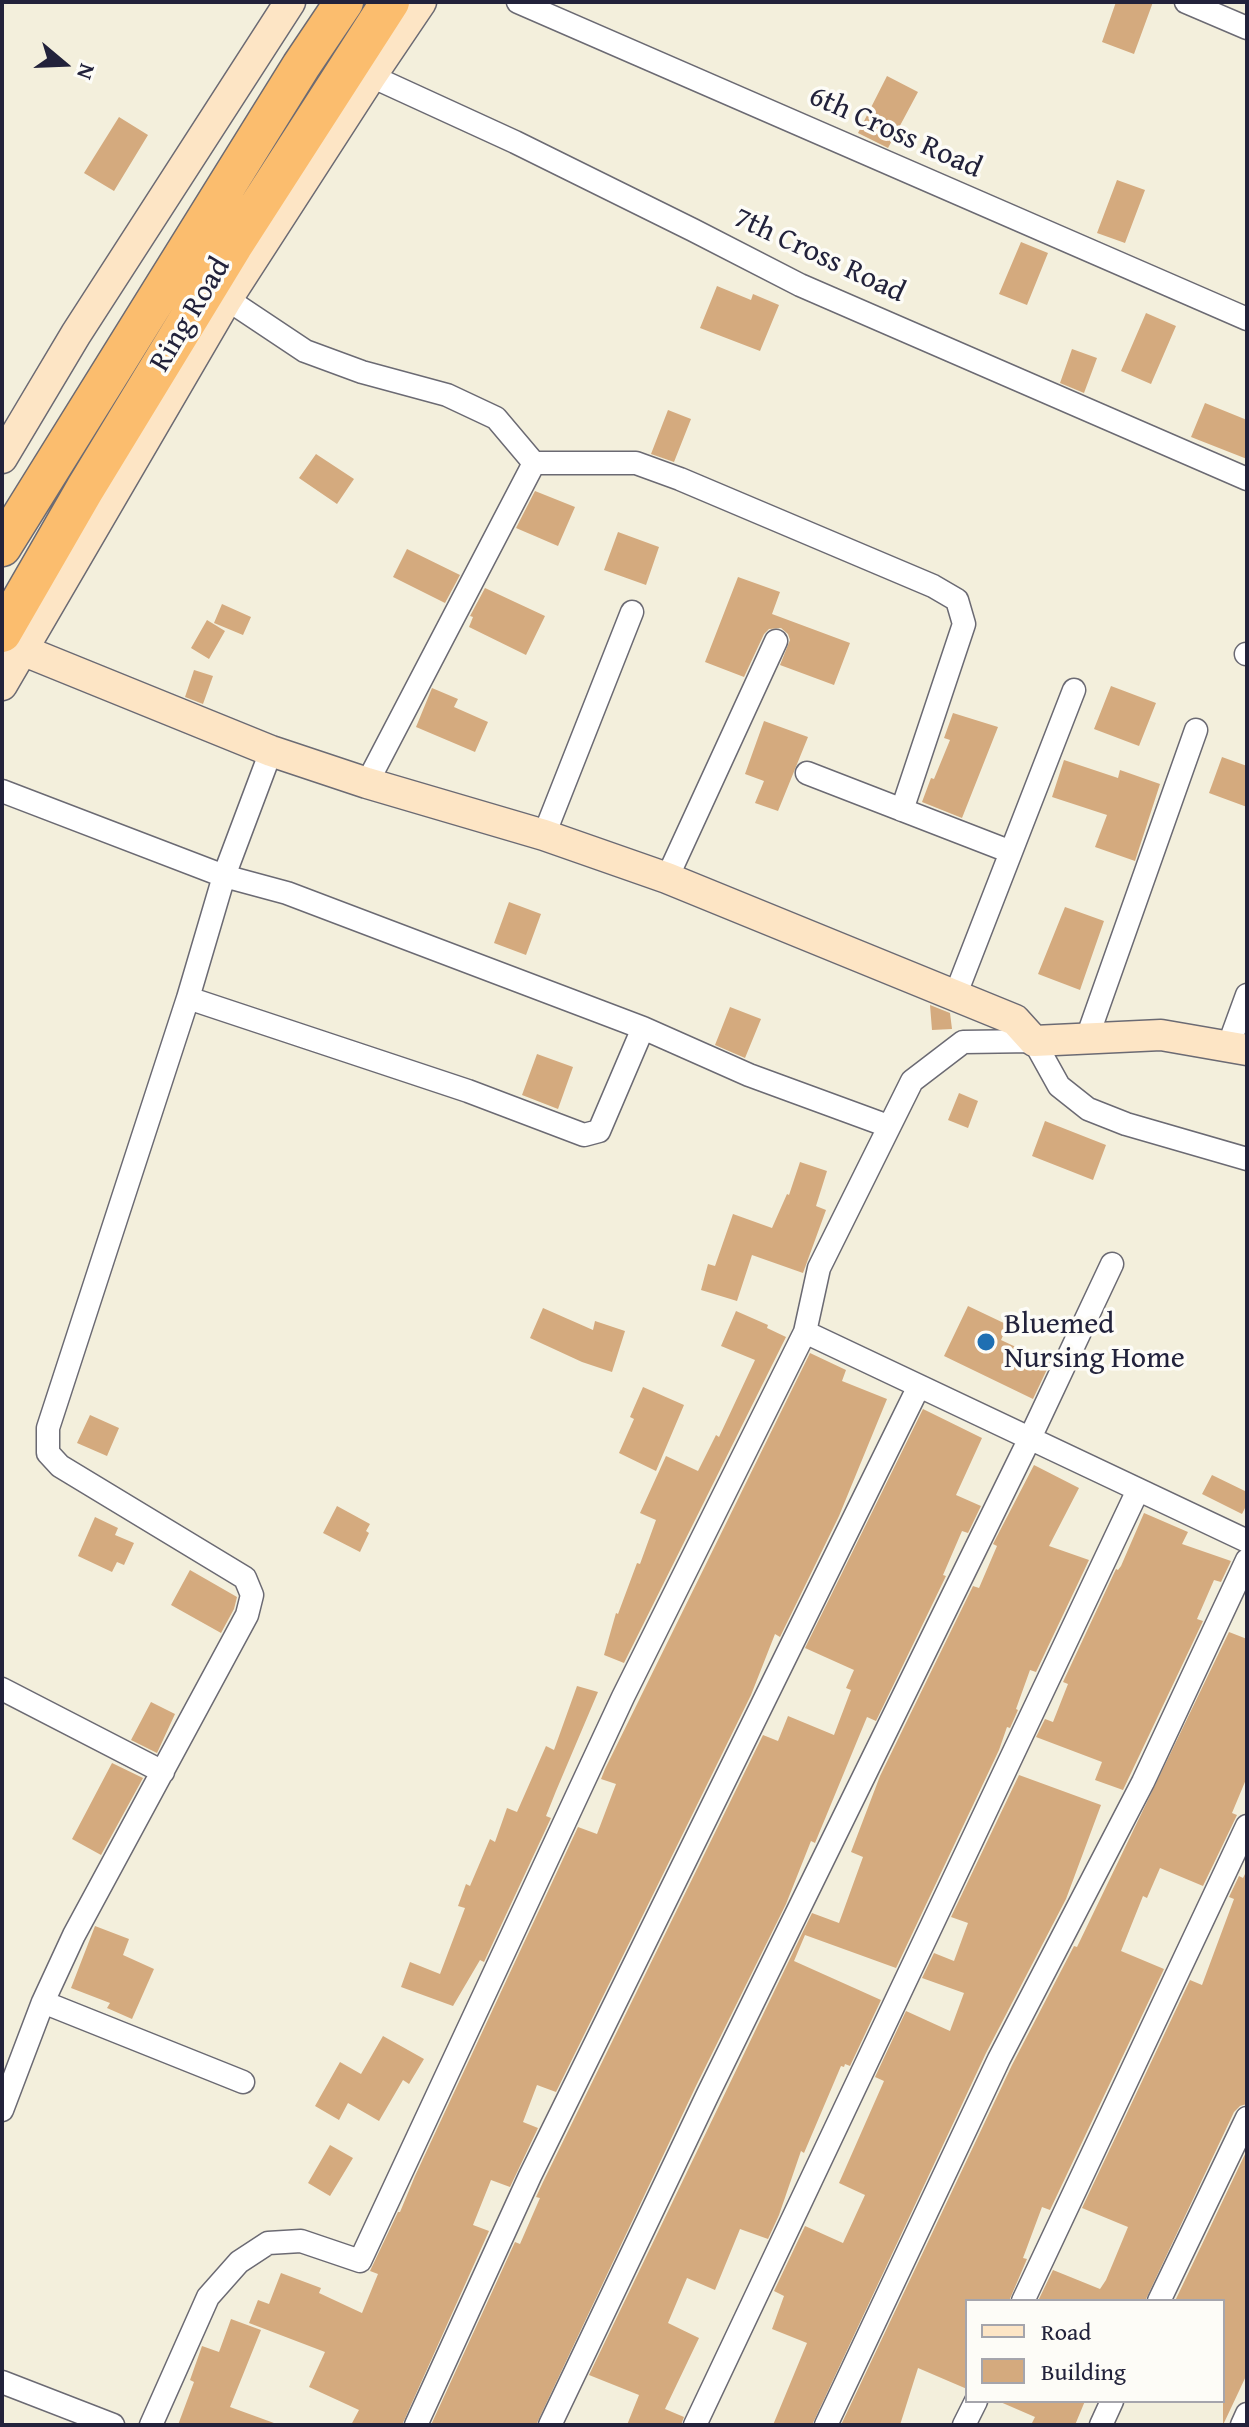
<!DOCTYPE html>
<html>
<head>
<meta charset="utf-8">
<style>
  body { margin:0 }
  #map { position:relative; width:1249px; height:2427px; overflow:hidden; background:#f3efdc; font-family:"Gentium Book Plus",serif }
  canvas { display:block }
  .frame { position:absolute; inset:0; border:4px solid #22223b; pointer-events:none }
  .legend { position:absolute; left:965px; top:2299px; width:260px; height:104px; box-sizing:border-box; background:#fdfcf7; border:2px solid #a5a5ac; margin:0; padding:10px 14px; list-style:none; font-size:24px; color:#22223b }
  .legend li { display:flex; align-items:center; gap:16px; height:40px }
  .legend b { width:40px; border:2px solid #a5a5ac }
  .north { position:absolute; left:24px; top:24px; width:80px; height:80px; -webkit-text-stroke:6px #fdfcf7; paint-order:stroke; rotate:109deg; font-size:22px; font-weight:700; line-height:32px; text-align:center; color:#22223b }
  .north::after { content:''; display:block; margin:auto; width:28px; height:36px; background:#22223b; clip-path:polygon(50% 0,100% 100%,50% 72%,0 100%) }
</style>
</head>
<body>
<div id="map">
<canvas width="1249" height="2427"></canvas>
<div class="frame"></div>
<ul class="legend">
<li><b style="height:10px;background:#fde5c5"></b>Road</li>
<li><b style="height:22px;background:#d4aa7e"></b>Building</li>
</ul>
<div class="north">N</div>
</div>
<script>
const context = document.querySelector('canvas').getContext('2d');
context.lineJoin = 'round';
function paint(path, color) {
  context.fillStyle = color;
  context.fill(path, 'evenodd');
}
function poly(rows) {
  const path = new Path2D();
  for (const r of rows) {
    path.moveTo(r[0], r[1]);
    for (let i = 2; i < r.length; i += 2) path.lineTo(r[i], r[i + 1]);
  }
  return path;
}
function trace(path, color, width, dash) {
  context.strokeStyle = color;
  context.lineWidth = width;
  context.lineCap = dash ? 'butt' : 'round';
  context.setLineDash(dash || []);
  context.stroke(path);
}
function write(font, color, halo, rows, align = 'center') {
  context.font = font + ' "Gentium Book Plus",serif';
  context.lineWidth = 7;
  context.setLineDash([]);
  context.textBaseline = 'middle';
  context.strokeStyle = halo;
  context.fillStyle = color;
  for (const [text, x, y, turn = 0] of rows) {
    context.save();
    context.translate(x, y);
    context.rotate((+turn || 0) * Math.PI / 180);
    context.textAlign = isNaN(turn) ? turn : align;
    if (halo) context.strokeText(text, 0, 0);
    context.fillText(text, 0, 0);
    context.restore();
  }
}
paint(poly([
  [1116,2,1153,2,1134,54,1102,42],
  [887,76,918,92,888,148,858,133],
  [119,117,148,135,114,191,84,173],
  [1117,180,1145,190,1125,243,1097,233],
  [1021,242,1048,253,1027,305,999,294],
  [717,286,751,300,753,294,779,305,760,351,700,328],
  [1146,313,1176,326,1151,384,1121,371],
  [1072,349,1097,358,1084,393,1060,383],
  [1205,403,1247,420,1247,459,1191,437],
  [668,410,691,419,674,462,651,454],
  [316,454,354,479,337,504,299,478],
  [535,491,575,507,558,546,516,528],
  [618,532,659,547,646,585,604,570],
  [407,549,460,575,445,603,393,577],
  [738,577,780,592,772,614,850,643,834,685,780,665,790,640,788,634,781,628,769,629,764,634,744,677,705,662],
  [485,588,545,616,526,655,469,627,473,617,470,616],
  [222,604,251,617,243,635,214,623],
  [207,620,225,631,209,659,191,648],
  [194,670,213,676,203,704,185,697],
  [1111,686,1156,703,1139,746,1094,729],
  [432,688,458,699,454,707,488,722,475,752,416,727],
  [953,713,998,727,962,818,922,802,931,778,934,779,950,740,944,738],
  [764,721,808,737,778,811,755,803,764,781,745,774],
  [1222,757,1247,766,1247,807,1209,793],
  [1064,760,1118,778,1120,770,1160,784,1135,861,1095,847,1107,815,1052,797],
  [509,902,541,914,526,955,494,943],
  [1065,907,1104,921,1080,990,1038,974],
  [930,1005,950,1013,952,1029,932,1030],
  [730,1007,761,1019,745,1058,715,1045],
  [537,1054,573,1067,558,1109,522,1095],
  [959,1093,978,1101,968,1128,948,1120],
  [1045,1121,1106,1145,1093,1180,1032,1156],
  [800,1162,827,1171,816,1206,826,1210,803,1273,752,1255,737,1301,701,1290,708,1264,715,1266,733,1214,772,1228,787,1194,789,1195],
  [968,1306,1008,1325,1001,1340,1050,1363,1033,1399,944,1356],
  [543,1308,593,1330,595,1321,625,1331,612,1372,582,1362,530,1338],
  [736,1311,768,1325,767,1328,786,1337,624,1663,604,1655,616,1613,618,1614,637,1563,640,1564,656,1520,640,1513,666,1456,698,1471,716,1435,719,1437,755,1360,721,1346],
  [810,1353,846,1370,842,1381,887,1399,839,1516,780,1637,775,1634,751,1695,556,2092,537,2085,523,2122,538,2128,510,2187,491,2180,473,2225,489,2231,402,2425,351,2425,359,2410,309,2387,325,2352,249,2323,258,2300,269,2304,281,2273,321,2288,319,2293,362,2313,378,2274,370,2271,398,2212,400,2212,415,2176,578,1827,597,1834,616,1784,601,1779,605,1769],
  [643,1387,684,1405,656,1471,619,1453,634,1419,630,1417],
  [923,1409,982,1438,956,1495,981,1506,968,1533,962,1531,943,1575,946,1576,876,1721,867,1717,815,1843,811,1841,786,1904,695,2088,536,2425,431,2425,515,2242,520,2244,540,2198,536,2197,543,2182,763,1735,778,1741,788,1716,834,1735,851,1690,846,1688,854,1670,805,1648],
  [90,1415,119,1428,107,1456,77,1443],
  [1034,1465,1079,1488,1049,1546,1089,1560,1036,1672,1030,1670,1016,1709,1018,1710,1010,1728,1007,1727,999,1750,896,1968,805,1935,794,1961,881,2000,850,2066,845,2064,844,2067,841,2066,804,2153,801,2151,779,2215,768,2239,740,2229,715,2290,687,2278,668,2323,699,2338,665,2409,684,2417,681,2425,627,2425,639,2395,589,2375,812,1913,839,1923,863,1857,851,1852,880,1776,973,1586,979,1588,997,1546,993,1544],
  [1212,1475,1247,1492,1247,1504,1242,1514,1202,1494],
  [337,1506,370,1524,366,1531,369,1533,360,1552,323,1533],
  [1144,1513,1188,1532,1182,1544,1231,1561,1221,1582,1214,1580,1197,1619,1203,1621,1123,1790,1095,1780,1102,1762,1036,1737,1045,1719,1053,1722,1068,1684,1063,1682,1116,1569,1118,1570,1121,1566],
  [95,1517,118,1528,115,1535,134,1543,124,1565,117,1562,112,1572,78,1556],
  [190,1570,237,1597,234,1609,221,1633,171,1605],
  [1229,1632,1247,1639,1247,1777,1232,1813,1237,1815,1203,1886,1160,1868,1147,1898,1143,1896,1121,1951,1164,1969,1050,2210,1042,2207,1023,2258,1027,2259,1009,2301,967,2301,967,2389,918,2368,900,2425,841,2425,1012,2065,1074,1946,1077,1947],
  [577,1686,598,1692,556,1791,546,1816,551,1818,484,1962,480,1960,453,2006,401,1987,410,1962,440,1974,465,1908,458,1906,466,1884,470,1886,490,1839,495,1842,507,1808,517,1812,546,1746,554,1750],
  [151,1702,175,1714,157,1753,131,1740],
  [112,1763,143,1778,101,1855,72,1839],
  [1019,1775,1101,1805,1066,1899,986,2053,812,2425,773,2425,807,2343,772,2329,784,2296,774,2291,805,2226,843,2243,865,2195,839,2183,884,2081,875,2077,906,2011,950,2031,964,1993,922,1978,934,1953,954,1961,968,1923,951,1917],
  [1247,1870,1247,2104,1240,2106,1234,2112,1145,2301,1038,2301,1053,2270,1100,2289,1106,2280,1128,2227,1082,2208,1190,1980,1202,1985,1234,1899,1229,1897,1239,1876,1243,1878],
  [95,1926,129,1939,123,1955,154,1969,132,2019,107,2008,110,2003,71,1988],
  [383,2036,424,2059,409,2084,403,2080,379,2121,348,2103,339,2120,315,2106,340,2062,361,2074],
  [330,2145,353,2158,330,2196,308,2183],
  [1247,2150,1247,2374,1223,2425,1223,2301,1175,2301],
  [231,2319,261,2330,230,2407,274,2423,273,2425,178,2425,194,2382,190,2380,202,2346,219,2352],
  [998,2401,1085,2401,1075,2425,1031,2425,1035,2417]
]), '#d4aa7e');
const street = poly([
  [518,2,1247,319],
  [1186,2,1247,28],
  [371,76,515,142,693,230,800,285,1247,479],
  [227,299,305,351,362,372,447,395,496,418,534,463,367,783],
  [534,463,636,463,680,479,933,586,957,600,964,624,902,810],
  [1246,654,1247,654],
  [271,751,224,876,188,998,468,1091,584,1135,599,1131,643,1028],
  [807,773,1011,852],
  [2,791,224,876,287,893,643,1028,749,1075,888,1126],
  [544,835,632,612],
  [667,878,776,641],
  [955,996,1074,690],
  [1087,1038,1196,730],
  [1228,1047,1247,995],
  [805,1332,1247,1541],
  [2,1689,163,1772],
  [43,2002,243,2082],
  [2,2110,43,2002,74,1935,247,1615,252,1595,245,1578,60,1466,48,1453,48,1428,188,998],
  [1023,2301,1247,1826],
  [1159,2301,1247,2118],
  [2,2382,113,2425],
  [151,2425,208,2297,239,2262,268,2243,301,2241,360,2261,623,1697,805,1332,819,1268,912,1081,963,1042,1034,1041,1059,1086,1088,1109,1126,1124,1247,1159],
  [416,2425,530,2176,919,1386],
  [550,2425,708,2094,1030,1438,1112,1264],
  [695,2425,1138,1490],
  [826,2425,999,2059,1143,1782,1247,1560],
  [964,2425,976,2401],
  [1101,2425,1112,2401],
  [1242,2425,1247,2414]
]);
const secondary = poly([
  [2,458,76,334,290,2],
  [22,650,271,751,367,783,544,835,667,878,1015,1020,1034,1041,1161,1035,1247,1050],
  [2,685,227,299,371,76,421,2]
]);
const highway = poly([
  [2,547,301,66,344,2],
  [2,633,85,489,233,246,390,2]
]);
trace(street, '#6b6a73', 25);
trace(secondary, '#6b6a73', 33);
trace(highway, '#6b6a73', 41);
trace(street, '#fff', 22);
trace(secondary, '#fde5c5', 30);
trace(highway, '#fbbd6e', 38);
for (const [x, y, r, color] of [
  [986,1342,10,"#1f6fb2"]
]) {
  const dot = new Path2D();
  dot.arc(x, y, r, 0, 2 * Math.PI);
  context.fillStyle = color;
  context.fill(dot);
  trace(dot, '#fdfcf7', 3);
}
write('30px', '#22223b', '#fdfcf7', [
  ["6th Cross Road",895,133,24],
  ["7th Cross Road",819,256,25],
  ["Ring Road",191,315,-59]
]);
write('30px', '#22223b', '#fdfcf7', [
  ["Bluemed",1004,1325],
  ["Nursing Home",1004,1359]
], 'left');
</script>
</body>
</html>
